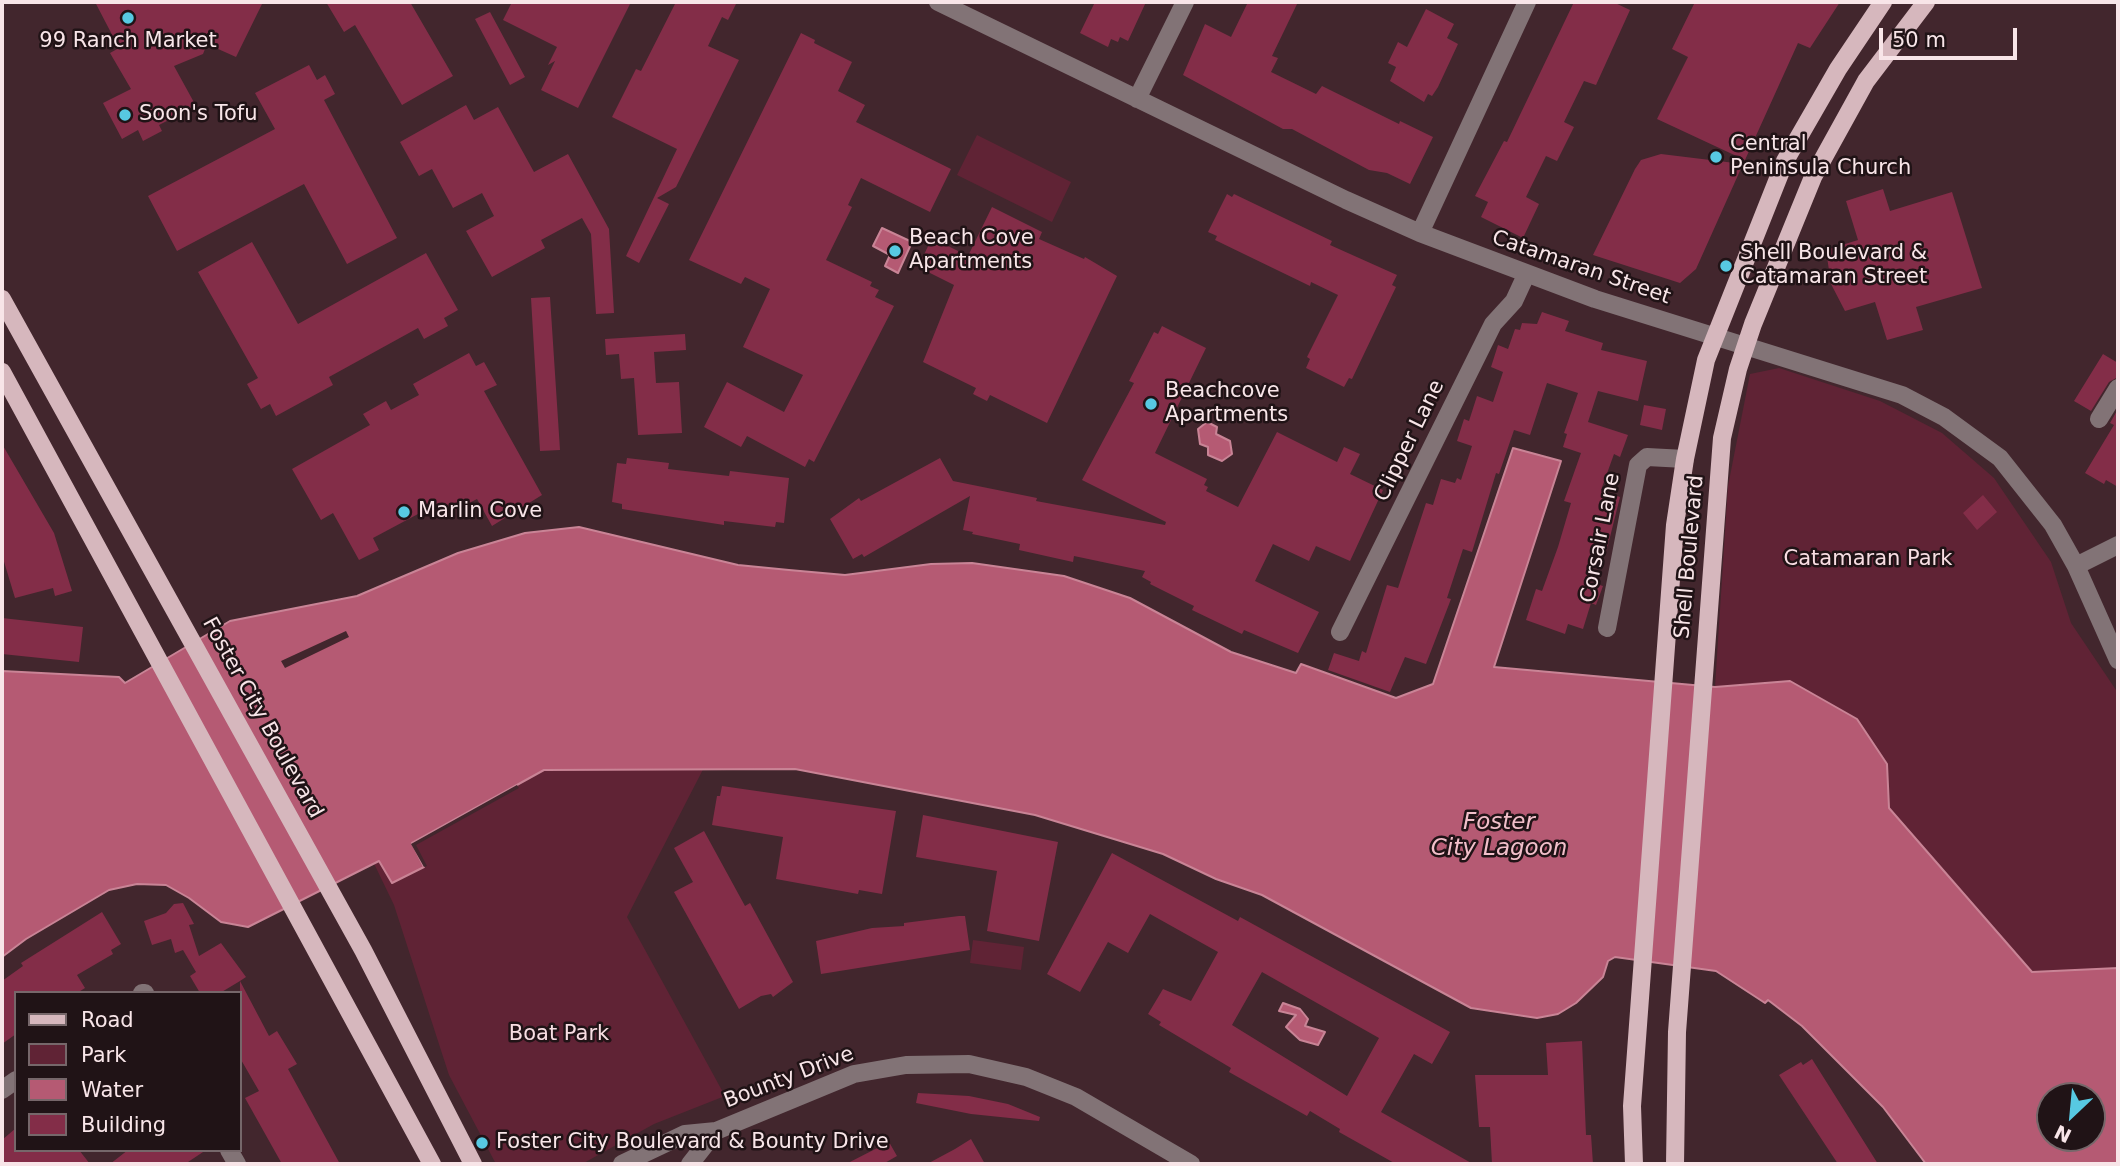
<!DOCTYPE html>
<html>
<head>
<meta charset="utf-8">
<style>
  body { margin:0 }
  #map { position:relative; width:2120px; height:1166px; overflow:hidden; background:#42262d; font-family:"DejaVu Sans",sans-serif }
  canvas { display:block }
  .frame { position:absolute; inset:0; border:4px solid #f8e5e8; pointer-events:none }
  .legend { position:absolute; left:14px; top:991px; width:228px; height:161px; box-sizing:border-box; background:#201316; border:2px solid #76676a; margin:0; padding:9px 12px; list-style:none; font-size:21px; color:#f8e5e8 }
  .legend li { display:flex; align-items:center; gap:14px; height:35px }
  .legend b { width:35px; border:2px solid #76676a }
  .north { position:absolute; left:2036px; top:1082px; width:70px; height:70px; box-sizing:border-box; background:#201316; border:2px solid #76676a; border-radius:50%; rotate:206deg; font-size:19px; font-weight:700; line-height:28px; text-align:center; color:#f8e5e8 }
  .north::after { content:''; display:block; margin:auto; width:24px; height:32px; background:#57c9e2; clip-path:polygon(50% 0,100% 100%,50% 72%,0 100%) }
  .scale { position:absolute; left:1879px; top:28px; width:138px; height:32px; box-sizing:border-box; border:4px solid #f8e5e8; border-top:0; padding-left:9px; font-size:21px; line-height:24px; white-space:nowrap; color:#f8e5e8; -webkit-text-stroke:5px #201316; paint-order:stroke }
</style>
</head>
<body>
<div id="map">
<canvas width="2120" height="1166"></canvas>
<div class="frame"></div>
<ul class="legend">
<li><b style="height:9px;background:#d6b7bd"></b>Road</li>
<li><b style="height:19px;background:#602335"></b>Park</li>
<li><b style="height:19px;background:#b55a73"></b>Water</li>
<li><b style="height:19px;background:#832d48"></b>Building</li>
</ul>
<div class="north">N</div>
<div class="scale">50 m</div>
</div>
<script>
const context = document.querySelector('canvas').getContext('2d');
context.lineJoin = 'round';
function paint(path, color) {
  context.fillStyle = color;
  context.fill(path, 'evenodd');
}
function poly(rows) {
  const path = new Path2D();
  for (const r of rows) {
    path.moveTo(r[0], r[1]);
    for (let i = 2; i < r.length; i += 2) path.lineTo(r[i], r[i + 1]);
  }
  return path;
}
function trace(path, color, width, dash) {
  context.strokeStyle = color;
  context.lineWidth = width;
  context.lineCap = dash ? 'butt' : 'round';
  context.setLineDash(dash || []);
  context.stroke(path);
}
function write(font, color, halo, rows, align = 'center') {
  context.font = font + ' "DejaVu Sans",sans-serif';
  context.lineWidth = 5;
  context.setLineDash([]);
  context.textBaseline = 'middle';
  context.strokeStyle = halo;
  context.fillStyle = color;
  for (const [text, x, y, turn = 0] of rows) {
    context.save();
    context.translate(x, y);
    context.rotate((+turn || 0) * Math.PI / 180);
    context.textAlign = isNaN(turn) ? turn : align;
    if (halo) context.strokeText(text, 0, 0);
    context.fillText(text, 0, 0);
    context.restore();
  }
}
paint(poly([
  [977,135,1071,182,1052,222,957,175],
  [1779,368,1880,401,1942,433,1994,478,2051,562,2071,623,2118,693,2118,968,2032,972,1889,808,1887,764,1715,687,1728,486,1750,374],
  [713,750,627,917,725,1096,654,1124,582,1164,496,1164,449,1075,394,905,366,847,539,766],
  [973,940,1024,947,1021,970,970,963]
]), '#602335');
const water = poly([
  [882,228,912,242,898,273,885,266,890,255,873,246,882,228],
  [1207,422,1217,427,1216,434,1230,441,1232,454,1222,461,1208,455,1208,447,1200,444,1198,429,1207,422],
  [1513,448,1561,461,1494,667,1715,687,1790,681,1857,719,1887,764,1889,808,2032,972,2118,968,2118,1164,1926,1164,1883,1107,1802,1026,1768,1000,1765,1003,1716,971,1615,957,1608,961,1603,977,1576,1003,1558,1014,1537,1018,1471,1008,1262,895,1216,879,1163,854,1035,815,795,769,544,770,412,843,424,867,392,883,379,861,248,927,221,922,189,898,166,885,137,884,109,890,26,939,2,957,2,671,119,677,125,683,230,621,357,596,458,553,525,533,579,527,738,565,789,570,845,575,931,564,972,563,1064,576,1130,598,1231,652,1296,673,1301,664,1396,698,1433,684,1513,448],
  [2050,1096,2092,1096,2092,1138,2050,1138,2050,1096],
  [1283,1003,1300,1009,1308,1019,1305,1026,1325,1032,1318,1045,1300,1040,1286,1027,1296,1015,1279,1011,1283,1003]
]);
paint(water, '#b55a73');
trace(water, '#c98496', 2);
paint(poly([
  [346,631,349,637,285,668,281,661],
  [517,785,519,788,416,845,427,866,424,867,411,844]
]), '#42262d');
paint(poly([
  [95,2,263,2,236,57,207,44,203,54,174,66,196,106,159,125,162,131,143,141,138,130,122,139,103,103,131,89,110,53,119,48],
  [326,2,410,2,453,76,402,105,355,25,344,32],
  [512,2,631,2,578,108,541,90,555,61,548,65,557,47,503,20],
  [676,2,737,2,728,20,722,17,708,46,739,60,676,187,657,198,669,204,639,263,626,256,677,149,612,117,636,69,641,71],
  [1095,2,1146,2,1128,41,1120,37,1118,42,1111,39,1108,47,1080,33],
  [1248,2,1298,2,1272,56,1278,58,1271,72,1316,94,1322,86,1399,124,1400,121,1433,137,1410,184,1387,173,1369,170,1292,129,1283,129,1183,75,1205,24,1231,37],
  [1574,2,1613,2,1630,10,1596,85,1584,81,1564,122,1574,127,1557,161,1546,156,1526,197,1539,204,1523,238,1481,217,1488,202,1475,196,1504,141,1507,142],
  [1695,2,1840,2,1810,48,1798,43,1745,160,1657,119,1688,57,1672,49],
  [1426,9,1454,24,1447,38,1458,44,1438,87,1432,96,1428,94,1424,102,1390,81,1396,67,1388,63,1398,42,1407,47],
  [490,12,525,77,510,85,475,19],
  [801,33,815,40,814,43,852,62,838,91,865,105,856,122,951,169,930,212,861,178,848,205,852,207,826,260,872,282,870,286,879,290,875,297,894,306,814,462,809,459,805,467,747,436,741,447,704,427,727,382,784,412,803,375,743,347,770,289,745,277,741,284,689,260],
  [309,65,317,80,325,75,335,94,324,100,397,238,347,264,304,184,177,251,148,196,275,129,255,93],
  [466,105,474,120,498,107,534,172,568,154,609,229,614,313,596,314,591,234,582,218,541,240,545,248,492,277,466,231,494,216,482,193,453,208,432,169,419,176,400,142],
  [1661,154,1743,164,1696,269,1680,283,1593,255,1635,169,1641,160],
  [1883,189,1890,211,1952,192,1982,288,1916,307,1923,330,1887,340,1875,302,1845,311,1831,284,1826,250,1858,240,1846,201],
  [1227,194,1232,197,1234,194,1332,241,1330,245,1397,275,1392,285,1396,287,1352,379,1349,378,1344,387,1306,368,1310,359,1307,357,1338,295,1311,282,1310,286,1215,240,1217,236,1208,232],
  [992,207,1042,232,1039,239,1084,259,1085,257,1117,276,1047,423,990,395,987,401,973,394,976,388,923,362,954,285,918,267,932,238,968,256],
  [252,242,298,324,426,253,458,310,444,318,448,326,424,339,418,328,329,377,333,385,276,416,270,404,261,409,247,384,258,378,198,272],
  [550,297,560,450,540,451,531,298],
  [1542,312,1569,321,1565,331,1603,343,1601,350,1647,361,1638,401,1598,391,1588,422,1628,435,1620,457,1614,454,1601,490,1620,497,1606,553,1597,549,1586,581,1603,586,1596,605,1591,603,1583,629,1568,624,1565,634,1526,620,1536,589,1542,591,1558,547,1571,503,1564,501,1581,453,1563,447,1567,434,1564,433,1578,393,1547,383,1530,435,1514,430,1499,474,1496,473,1472,552,1463,549,1447,598,1451,599,1426,664,1405,657,1390,692,1328,670,1334,653,1359,661,1362,651,1366,653,1387,585,1398,588,1426,503,1433,505,1441,479,1455,483,1457,478,1461,480,1472,446,1457,441,1464,419,1469,421,1477,396,1493,402,1503,372,1491,367,1498,345,1508,349,1515,329,1520,330,1522,323,1537,324],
  [1162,326,1206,348,1155,453,1207,479,1204,485,1208,487,1206,491,1238,507,1277,432,1337,462,1344,447,1360,454,1350,474,1383,490,1350,561,1316,546,1309,561,1273,544,1255,581,1319,612,1298,653,1244,630,1242,634,1192,610,1194,606,1150,584,1151,582,1142,577,1145,571,1074,556,1073,562,1019,550,1020,544,972,534,973,532,963,530,970,496,864,557,862,554,853,559,830,519,859,498,861,501,940,458,953,481,1037,498,1036,501,1165,525,1166,522,1082,480,1134,383,1129,381,1154,332,1158,334],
  [685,334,686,350,654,352,656,383,679,382,682,433,638,435,634,378,621,379,619,354,606,355,605,339],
  [469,353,476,366,484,362,497,385,484,391,542,495,492,526,477,499,440,518,433,506,373,538,379,550,359,560,333,513,321,520,292,469,370,425,363,414,386,401,391,410,419,395,413,384],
  [2103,354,2118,363,2118,377,2109,382,2091,411,2074,401],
  [1644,405,1666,409,1662,430,1640,425],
  [2118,409,2118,487,2106,480,2104,484,2085,473,2114,425,2110,423],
  [2,444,54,533,72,591,55,596,53,588,15,598,2,555],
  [627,458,669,463,668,469,729,476,730,471,789,478,784,523,776,522,775,527,724,521,724,525,622,509,622,504,612,502,617,463,626,464],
  [1983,495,1997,512,1977,530,1963,513],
  [2,618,83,627,79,662,2,654],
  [722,786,896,811,882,894,859,890,858,894,776,879,783,837,712,825,717,796,720,796],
  [923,815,1058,842,1039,941,987,931,997,871,916,857],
  [704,831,745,906,750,903,793,982,773,997,771,994,761,996,739,1009,674,892,693,882,674,848],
  [1112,853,1238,921,1240,917,1450,1032,1432,1064,1414,1054,1381,1112,1473,1164,1396,1164,1339,1132,1340,1129,1310,1111,1307,1116,1229,1072,1231,1068,1159,1025,1161,1022,1148,1014,1163,989,1191,1001,1218,952,1150,914,1128,953,1108,942,1080,992,1047,974],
  [1262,972,1379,1038,1347,1096,1232,1025],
  [183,903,194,924,189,925,199,956,221,943,246,977,240,981,269,1036,277,1031,297,1064,288,1069,340,1164,282,1164,245,1098,259,1091,240,1058,240,981,220,993,200,993,190,976,196,972,183,950,175,953,171,939,152,945,144,921,166,913,174,904],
  [102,912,121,944,111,950,113,954,77,975,85,988,77,993,16,993,16,1034,2,1044,2,981,23,966,21,963],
  [959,916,965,916,970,950,821,974,816,941,872,928,904,926,904,923],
  [1582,1041,1586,1135,1591,1135,1593,1164,1492,1164,1490,1127,1479,1127,1475,1075,1548,1075,1546,1043],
  [1812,1059,1878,1164,1838,1164,1779,1075,1801,1062,1803,1065],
  [918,1093,969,1096,1008,1104,1040,1117,1039,1121,971,1114,916,1103],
  [16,1128,16,1150,79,1150,90,1164,2,1164,2,1140],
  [971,1139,985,1164,927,1164,955,1149],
  [889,1142,897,1156,883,1164,846,1164],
  [128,1150,206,1150,185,1164,110,1164]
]), '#832d48');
trace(poly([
  [938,2,1346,200,1420,233,1595,299,1902,395,1944,417,2000,458,2053,525,2076,566,2118,660],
  [1137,99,1185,2],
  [1420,233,1527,2],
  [2099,419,2118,388],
  [2076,566,2118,545],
  [1607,628,1638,465,1647,457,1685,459],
  [1340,632,1493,324,1514,301,1526,275],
  [142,993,145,993],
  [2,1090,16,1080],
  [229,1150,237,1164],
  [622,1164,685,1134,716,1131,854,1074,906,1065,969,1064,1026,1077,1076,1097,1191,1164],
  [690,1164,716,1131]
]), '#827376', 18);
trace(poly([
  [2,299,363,950,473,1164],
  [2,372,432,1164],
  [1634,1164,1632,1106,1675,525,1685,459,1706,360,1785,161,1838,69,1883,2],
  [1675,1164,1677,1032,1722,438,1738,369,1753,324,1813,177,1866,81,1926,2]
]), '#d6b7bd', 18);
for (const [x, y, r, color] of [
  [128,18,7,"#57c9e2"],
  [125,115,7,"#57c9e2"],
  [1716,157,7,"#57c9e2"],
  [895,251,7,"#57c9e2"],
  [1726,266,7,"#57c9e2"],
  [1151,404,7,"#57c9e2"],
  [404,512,7,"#57c9e2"],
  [482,1143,7,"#57c9e2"]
]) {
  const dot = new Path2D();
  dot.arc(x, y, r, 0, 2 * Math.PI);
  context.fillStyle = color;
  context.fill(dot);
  trace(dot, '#201316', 2.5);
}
write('21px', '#f8e5e8', '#201316', [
  ["99 Ranch Market",128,42,"center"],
  ["Soon's Tofu",139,115],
  ["Central",1730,145],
  ["Peninsula Church",1730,169],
  ["Beach Cove",909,239],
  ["Apartments",909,263],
  ["Shell Boulevard &",1740,254],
  ["Catamaran Street",1740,278],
  ["Beachcove",1165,392],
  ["Apartments",1165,416],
  ["Marlin Cove",418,512],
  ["Foster City Boulevard & Bounty Drive",496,1143]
], 'left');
write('21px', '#f8e5e8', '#201316', [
  ["Catamaran Street",1581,268,19],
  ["Clipper Lane",1410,441,-64],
  ["Corsair Lane",1601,538,-79],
  ["Shell Boulevard",1690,557,-85],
  ["Foster City Boulevard",262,718,61],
  ["Bounty Drive",789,1078,-21]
]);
write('21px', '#f7dde2', '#201316', [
  ["Catamaran Park",1868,560],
  ["Boat Park",559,1035]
]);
write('italic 23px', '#f2bfca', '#201316', [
  ["Foster",1499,823],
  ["City Lagoon",1499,849]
]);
</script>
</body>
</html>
